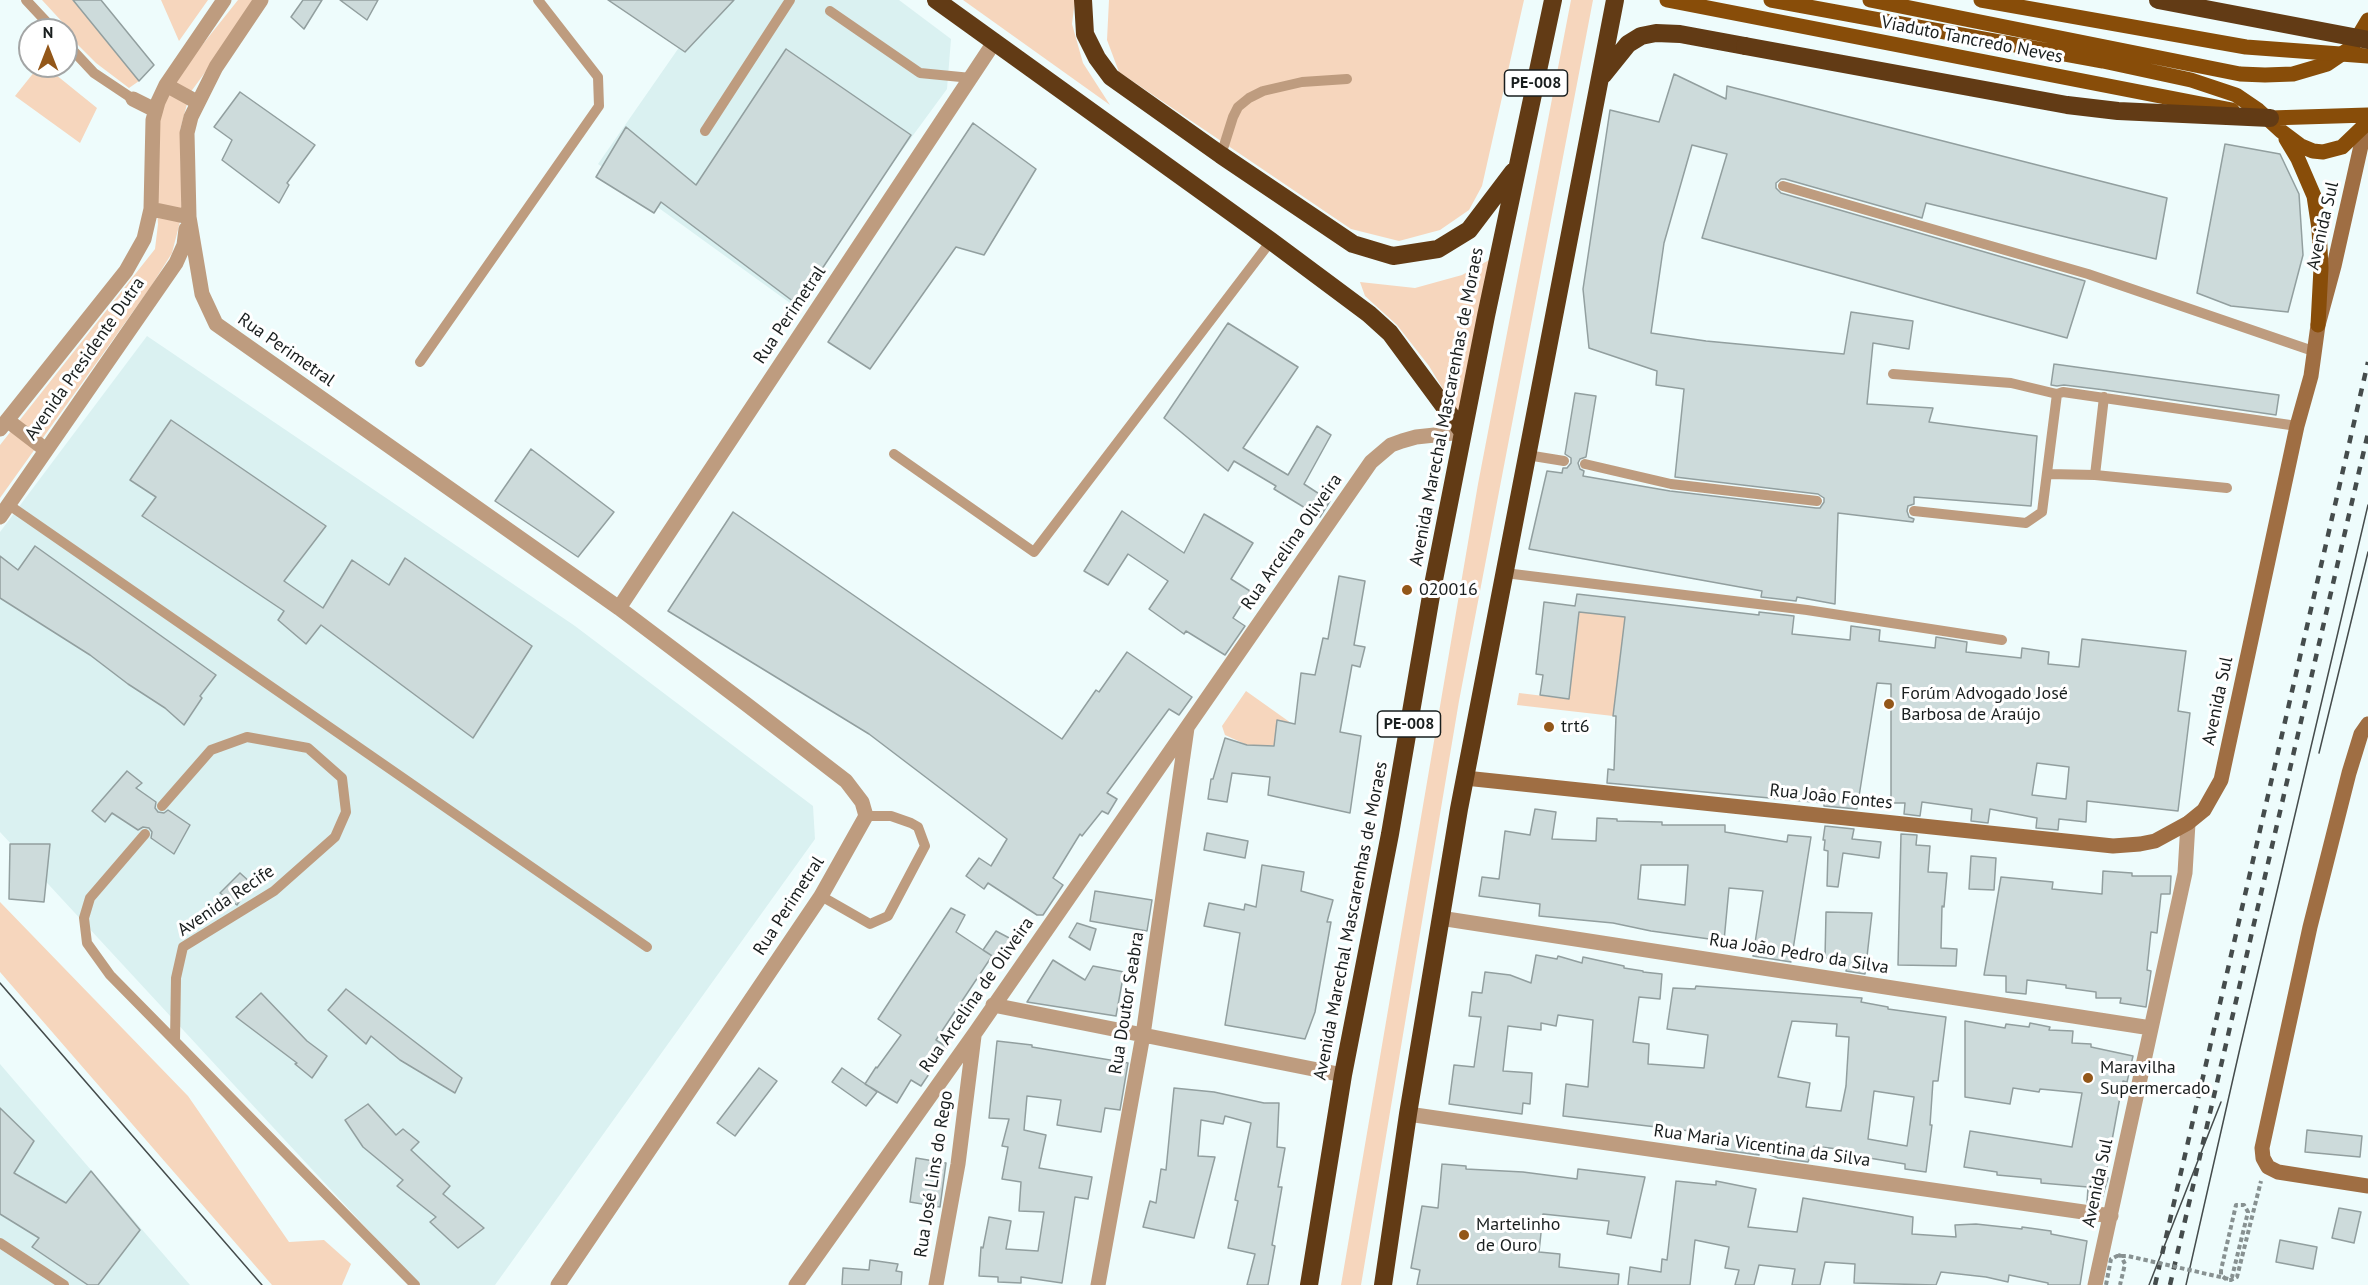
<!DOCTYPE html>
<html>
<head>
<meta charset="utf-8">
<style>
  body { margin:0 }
  #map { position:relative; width:2368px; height:1285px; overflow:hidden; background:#eefcfc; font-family:"PT Sans",sans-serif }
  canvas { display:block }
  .north { position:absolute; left:18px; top:18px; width:60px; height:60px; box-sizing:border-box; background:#fff; border:2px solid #a3a5a5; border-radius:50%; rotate:0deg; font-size:16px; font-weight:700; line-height:24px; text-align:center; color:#191e1e }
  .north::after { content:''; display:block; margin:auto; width:21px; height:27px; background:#935719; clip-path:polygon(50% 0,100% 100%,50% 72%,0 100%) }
</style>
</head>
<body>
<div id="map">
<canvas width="2368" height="1285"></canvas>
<div class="north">N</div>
</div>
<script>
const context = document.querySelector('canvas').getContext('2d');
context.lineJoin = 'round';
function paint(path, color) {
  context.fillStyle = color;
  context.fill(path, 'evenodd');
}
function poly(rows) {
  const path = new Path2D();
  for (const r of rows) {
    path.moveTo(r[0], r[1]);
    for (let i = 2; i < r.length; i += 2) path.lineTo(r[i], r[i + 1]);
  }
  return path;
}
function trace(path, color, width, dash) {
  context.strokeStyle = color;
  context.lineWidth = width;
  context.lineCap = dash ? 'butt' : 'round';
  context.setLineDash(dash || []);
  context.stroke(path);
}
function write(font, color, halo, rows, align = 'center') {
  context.font = font + ' "PT Sans",sans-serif';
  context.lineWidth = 6;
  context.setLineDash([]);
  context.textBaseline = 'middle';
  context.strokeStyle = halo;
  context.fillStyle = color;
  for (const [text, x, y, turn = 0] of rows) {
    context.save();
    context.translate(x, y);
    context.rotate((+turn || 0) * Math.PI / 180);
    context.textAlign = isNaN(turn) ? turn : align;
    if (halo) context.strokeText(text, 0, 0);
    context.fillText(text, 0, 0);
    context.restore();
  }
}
paint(poly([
  [712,0,899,0,951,39,947,89,790,303,598,164],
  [147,336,575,626,813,806,815,839,495,1285,419,1285,0,832,0,532],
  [0,1064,145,1233,190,1285,0,1285]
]), '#daf1f1');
paint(poly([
  [42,0,73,0,139,81,129,88,96,63,74,41,66,26],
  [161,0,208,0,179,41],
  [238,0,258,0,190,93,180,130,182,214,172,253,152,285,0,498,0,445,155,249,158,224,155,180,159,112,175,79],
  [963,0,1075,0,1072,24,1083,63,1110,105],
  [1109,0,1524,0,1482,186,1469,210,1440,230,1399,241,1351,229,1119,72,1107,40],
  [1571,0,1593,0,1459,701,1361,1285,1341,1285,1478,484],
  [39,66,45,66,97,108,80,143,15,96],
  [1491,259,1460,417,1429,366,1397,325,1365,296,1360,282,1415,288,1462,275],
  [1579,612,1625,617,1613,716,1517,705,1519,693,1569,699],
  [1246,691,1291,723,1277,720,1274,745,1247,745,1225,735,1222,726],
  [0,902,188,1096,289,1242,324,1240,351,1264,342,1285,272,1285,0,972]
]), '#f6d6bd');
const building = poly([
  [73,0,101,0,154,65,139,81,73,0],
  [303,0,322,0,304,29,291,17,303,0],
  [340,0,378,0,367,20,340,0],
  [608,0,734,0,685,52,608,0],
  [786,49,911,135,798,305,661,202,654,213,596,177,626,127,696,185,786,49],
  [1674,74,1726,99,1727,86,2167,198,2156,259,1926,203,1922,218,1785,179,1781,179,1776,183,1776,188,1781,193,2085,281,2067,338,1702,238,1727,154,1692,145,1664,243,1651,333,1706,341,1844,354,1851,312,1913,321,1909,349,1873,343,1867,404,1933,408,1929,422,2037,436,2031,506,1914,497,1914,504,1908,506,1907,511,1909,517,1914,519,1913,522,1838,513,1835,604,1797,597,1796,601,1761,597,1762,591,1529,549,1547,471,1562,473,1563,468,1567,468,1571,463,1571,458,1565,454,1575,393,1596,396,1586,457,1580,459,1578,463,1580,469,1584,471,1583,476,1670,491,1816,508,1820,508,1824,502,1824,498,1818,494,1675,477,1684,389,1656,385,1657,371,1589,348,1583,289,1610,110,1659,122,1674,74],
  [240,92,315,145,287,183,289,185,279,203,222,160,232,140,214,127,240,92],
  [973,123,1036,169,984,255,956,247,870,369,828,342,973,123],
  [2225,144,2280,154,2299,194,2303,255,2288,312,2231,306,2197,293,2225,144],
  [1228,323,1298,367,1243,448,1288,475,1317,426,1331,435,1304,484,1330,501,1320,517,1274,489,1276,486,1234,461,1228,471,1164,418,1228,323],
  [2054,364,2279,395,2276,415,2105,390,2064,385,2057,386,2051,385,2054,364],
  [171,420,326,526,284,581,323,608,352,560,389,585,405,558,532,646,473,738,321,625,306,644,278,620,284,611,142,516,156,497,130,480,171,420],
  [531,449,614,512,578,557,495,501,531,449],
  [1122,511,1184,553,1204,514,1253,543,1231,579,1250,591,1233,618,1245,626,1225,655,1186,631,1184,634,1149,609,1168,581,1128,554,1108,585,1084,571,1122,511],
  [733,512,1062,739,1096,690,1099,692,1127,652,1192,697,1179,715,1169,709,1107,793,1117,799,1108,814,1102,811,1082,836,1080,834,1053,878,1063,885,1043,915,1037,915,988,883,984,889,966,876,979,858,991,866,1007,839,869,734,668,611,733,512],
  [35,546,216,675,200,696,202,698,184,725,165,708,128,684,90,655,0,598,0,556,18,570,35,546],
  [1339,576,1365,581,1354,645,1365,647,1360,667,1352,665,1340,732,1361,736,1350,813,1268,795,1270,777,1232,773,1227,802,1208,799,1211,779,1213,779,1225,738,1247,745,1274,746,1277,720,1295,724,1301,673,1315,675,1323,638,1328,639,1339,576],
  [1577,594,1759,615,1759,612,1794,616,1792,634,1850,640,1851,626,1880,630,1879,641,1935,648,1936,637,1967,642,1966,652,2021,658,2022,648,2049,652,2048,664,2079,667,2082,639,2186,651,2178,711,2190,713,2178,811,2087,801,2086,822,2059,819,2058,830,2036,828,2037,818,1990,809,1988,823,1971,821,1972,809,1922,802,1920,816,1904,814,1905,803,1891,803,1891,684,1877,683,1857,809,1824,806,1824,803,1607,783,1608,769,1614,770,1616,716,1613,716,1625,617,1579,612,1569,699,1540,695,1543,675,1536,674,1544,602,1575,606,1577,594],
  [2037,763,2069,767,2066,799,2032,795,2037,763],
  [127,771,142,783,136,788,156,802,155,808,158,812,164,813,168,810,190,825,174,854,151,838,152,832,149,828,143,827,138,830,112,813,105,822,92,811,127,771],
  [1535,809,1556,812,1552,839,1596,841,1597,818,1617,819,1617,821,1662,822,1662,825,1725,825,1725,832,1787,842,1788,835,1811,837,1791,962,1753,956,1763,891,1729,888,1724,941,1651,931,1613,923,1539,916,1540,904,1479,896,1482,877,1499,879,1505,831,1530,835,1535,809],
  [1641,865,1688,865,1685,905,1638,899,1641,865],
  [1825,826,1854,829,1852,839,1881,842,1879,858,1843,853,1838,887,1827,886,1828,851,1824,850,1825,840,1823,840,1825,826],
  [1207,833,1248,841,1245,858,1204,850,1207,833],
  [1901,834,1917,835,1916,845,1930,846,1928,872,1947,873,1944,907,1942,906,1941,948,1957,949,1956,966,1898,965,1901,834],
  [10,844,50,844,44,902,9,899,10,844],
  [1971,856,1996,858,1994,890,1969,889,1971,856],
  [1262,865,1304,872,1301,891,1333,900,1327,922,1331,922,1315,1012,1305,1039,1225,1025,1240,933,1204,926,1209,903,1244,910,1245,904,1256,907,1262,865],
  [2103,871,2132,873,2132,876,2171,876,2170,894,2161,894,2157,933,2151,932,2147,970,2151,971,2146,1007,2120,1003,2121,998,2096,998,2096,992,2066,988,2066,985,2027,980,2026,994,2006,992,2006,976,1984,975,2001,877,2053,882,2052,889,2102,894,2103,871],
  [240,873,251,883,237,905,220,893,240,873],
  [1095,891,1152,900,1147,931,1090,921,1095,891],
  [951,908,965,915,956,932,992,956,936,1040,947,1047,921,1086,911,1080,897,1103,865,1084,876,1067,877,1068,901,1035,878,1019,951,908],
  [1826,912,1872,913,1865,974,1846,971,1848,959,1825,958,1826,912],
  [1077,923,1096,929,1090,950,1069,937,1077,923],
  [996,931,1013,940,1000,961,983,950,996,931],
  [1536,955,1557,959,1558,956,1582,963,1583,957,1624,966,1624,968,1643,971,1643,972,1662,974,1660,999,1639,997,1633,1042,1649,1044,1648,1064,1704,1068,1708,1035,1667,1029,1673,988,1695,989,1696,986,1862,998,1861,1002,1888,1007,1888,1009,1946,1017,1938,1081,1933,1081,1930,1125,1932,1125,1926,1172,1905,1169,1905,1164,1845,1154,1845,1150,1814,1146,1808,1162,1778,1158,1760,1151,1759,1155,1716,1149,1716,1134,1563,1116,1566,1084,1588,1087,1593,1020,1558,1015,1556,1026,1541,1023,1541,1030,1508,1026,1503,1071,1532,1073,1530,1104,1523,1103,1522,1114,1449,1104,1454,1065,1474,1067,1481,1017,1469,1016,1472,992,1482,993,1485,972,1510,975,1531,983,1536,955],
  [1792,1021,1837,1024,1836,1036,1849,1037,1846,1086,1841,1111,1806,1107,1810,1083,1778,1077,1792,1021],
  [1874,1091,1914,1097,1907,1146,1868,1139,1874,1091],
  [1053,960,1085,980,1093,966,1124,972,1116,1016,1027,1002,1053,960],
  [346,989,462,1078,455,1093,400,1060,371,1036,366,1044,328,1010,346,989],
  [261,993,307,1041,327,1056,312,1078,295,1064,297,1063,236,1017,261,993],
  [1965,1021,2005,1028,2006,1024,2029,1027,2030,1023,2050,1027,2049,1030,2073,1031,2072,1043,2091,1044,2091,1047,2133,1056,2127,1082,2123,1081,2105,1178,2108,1178,2100,1205,2087,1203,2088,1187,2041,1183,2041,1179,1997,1175,1997,1172,1964,1167,1970,1131,2072,1147,2082,1093,2040,1089,2039,1092,2013,1088,2010,1104,1965,1097,1965,1021],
  [997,1041,1032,1045,1032,1047,1128,1063,1120,1110,1105,1108,1101,1132,1057,1125,1061,1100,1027,1096,1024,1130,1046,1135,1039,1168,1092,1177,1088,1199,1075,1197,1062,1283,1021,1277,1021,1283,998,1282,998,1277,979,1276,981,1247,983,1248,989,1217,1011,1221,1006,1249,1038,1251,1044,1212,1019,1211,1021,1182,1002,1179,1008,1147,1002,1146,1009,1119,989,1118,997,1041],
  [759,1068,777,1081,735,1136,717,1123,759,1068],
  [842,1068,877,1092,866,1106,832,1082,842,1068],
  [1174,1088,1214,1092,1264,1103,1279,1103,1277,1147,1285,1148,1278,1187,1282,1187,1272,1245,1275,1246,1268,1285,1247,1285,1255,1254,1228,1248,1238,1201,1235,1200,1251,1123,1225,1116,1223,1124,1201,1120,1198,1156,1215,1157,1194,1238,1143,1227,1150,1201,1156,1203,1161,1169,1166,1170,1174,1088],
  [368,1104,396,1135,403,1129,419,1142,411,1150,450,1186,443,1194,484,1228,458,1248,430,1222,436,1217,397,1186,403,1180,363,1147,345,1120,368,1104],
  [0,1108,34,1141,14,1173,66,1203,91,1171,140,1230,98,1285,88,1285,32,1247,39,1238,0,1214,0,1108],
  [2307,1130,2362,1136,2360,1157,2305,1152,2307,1130],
  [916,1158,946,1163,940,1207,910,1202,916,1158],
  [1442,1164,1466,1166,1466,1169,1523,1172,1577,1179,1578,1169,1645,1177,1631,1238,1607,1234,1609,1221,1543,1214,1539,1252,1560,1254,1559,1267,1619,1274,1618,1285,1417,1285,1420,1270,1411,1268,1422,1206,1438,1208,1442,1164],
  [1676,1181,1716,1185,1716,1181,1756,1189,1748,1227,1797,1232,1803,1198,1913,1217,1912,1234,1956,1237,1955,1225,1976,1224,2022,1229,2022,1227,2051,1231,2051,1234,2087,1241,2080,1285,2048,1285,2048,1283,2009,1275,2008,1282,1986,1277,1941,1272,1936,1285,1854,1283,1855,1264,1825,1262,1820,1285,1792,1285,1795,1269,1759,1265,1754,1285,1735,1285,1739,1270,1725,1268,1729,1247,1695,1240,1690,1285,1628,1285,1630,1267,1661,1272,1662,1259,1667,1260,1676,1181],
  [2339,1208,2361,1212,2354,1243,2332,1238,2339,1208],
  [2280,1240,2317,1247,2313,1269,2276,1262,2280,1240],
  [870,1260,898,1264,896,1271,902,1272,901,1285,842,1285,843,1268,869,1270,870,1260]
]);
paint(building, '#cddbdb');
trace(building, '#929f9f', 1.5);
trace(poly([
  [2118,1255,2121,1256,2125,1264,2120,1285],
  [2221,1270,2221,1275,2227,1280,2231,1280,2237,1277,2261,1181]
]), '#879191', 4, [4.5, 3]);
trace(poly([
  [26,0,54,30],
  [830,11,920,73,971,78],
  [66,43,94,73,133,99],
  [705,131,790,0],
  [1221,155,1233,117,1238,107,1249,98,1263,91,1302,82,1347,79],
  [1783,186,2088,274,2313,351],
  [420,362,599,106,598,77,538,0],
  [1893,374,2011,383,2057,394],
  [894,454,1034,552,1271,241],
  [1527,455,1564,461],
  [1585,464,1671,484,1817,501],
  [2048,474,2095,475,2104,397],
  [2095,475,2227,488],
  [9,505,647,947],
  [1914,511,2026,523,2042,512,2057,394,2063,392,2297,426],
  [1505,573,1807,610,2002,640],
  [162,806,211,750,247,737,308,748,342,778,346,812,335,837,274,891,183,947,176,978,175,1040],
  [145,834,90,898,84,918,87,943,110,975,415,1285],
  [821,896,870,924,888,916,925,846,918,827,911,823,891,816,866,816],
  [0,1243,64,1285]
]), '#be9c7f', 10);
trace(poly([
  [261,0,216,67,191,117,187,133,189,217,202,294,216,324,619,608,746,704,846,781,862,802,866,816,821,896,558,1285],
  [166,85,197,102],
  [133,99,155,110],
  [151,209,189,217],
  [7,420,46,450],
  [0,429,126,271,144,239,151,209,153,120,158,102,166,85,224,0],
  [0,517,176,263,184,245,186,229],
  [619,608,993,44],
  [1440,918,2151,1028],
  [993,1005,1343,1075],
  [1408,1114,2111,1216],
  [796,1285,975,1033,1371,462,1391,445,1402,441,1416,437,1463,432],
  [936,1285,958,1164,974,1036],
  [1098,1285,1143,1035,1187,728],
  [2095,1285,2185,873,2188,823]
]), '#be9c7f', 15);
trace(poly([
  [2368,724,2361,734,2349,773,2310,927,2262,1148,2263,1158,2268,1167,2278,1172,2368,1186],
  [1465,778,2113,846,2140,844,2155,841,2188,823,2204,810,2221,780,2297,426,2311,376,2318,325,2334,266,2367,119]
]), '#9f6e43', 15);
trace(poly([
  [1771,0,2103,61,2191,80,2236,95,2258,110,2281,131,2301,146,2313,151,2323,152,2342,147,2366,124],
  [1870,0,2240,74,2265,75,2293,74,2327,64,2352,47,2368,20],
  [2270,118,2368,115],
  [2286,139,2298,159,2314,196,2319,229,2321,268,2318,325]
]), '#884d09', 15);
trace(poly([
  [936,0,1271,241,1369,314,1390,333,1463,432],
  [1083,0,1085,34,1097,58,1111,77,1221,155,1353,244,1393,256,1438,249,1469,230,1513,172],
  [1603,75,1628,44,1641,36,1656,33,1680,34,1745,46],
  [1309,1285,1343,1075,1390,834,1432,590,1486,316,1553,0],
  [1383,1285,1408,1114,1459,809,1615,0]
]), '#623b15', 18);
trace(poly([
  [2319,753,2368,552],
  [0,983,262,1285],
  [2149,1285,2221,1102],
  [2186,1285,2240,1048,2368,505]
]), '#454c4c', 1.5);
trace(poly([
  [2155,1285,2368,362],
  [2170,1285,2368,433]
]), '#454c4c', 4.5, [8, 8]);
trace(poly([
  [2106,1285,2111,1259,2117,1256,2128,1256,2229,1279,2232,1277,2248,1212,2244,1205,2236,1205,2221,1270]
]), '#879191', 4, [4.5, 3]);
trace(poly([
  [1667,0,2232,110],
  [1981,0,2246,47,2368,56]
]), '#884d09', 15);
trace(poly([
  [2158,0,2368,40],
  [1745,46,2067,105,2118,111,2270,118]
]), '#623b15', 18);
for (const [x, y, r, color] of [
  [1407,590,6,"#935719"],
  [1889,704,6,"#935719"],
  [1549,727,6,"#935719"],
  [2088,1078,6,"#935719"],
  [1464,1235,6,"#935719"]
]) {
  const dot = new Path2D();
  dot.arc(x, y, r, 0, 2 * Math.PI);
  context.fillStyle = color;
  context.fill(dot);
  trace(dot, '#fff', 2);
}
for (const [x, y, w] of [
  [1536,83,63],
  [1409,724,63]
]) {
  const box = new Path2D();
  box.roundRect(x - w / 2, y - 13, w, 26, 4.5);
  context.fillStyle = '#fff';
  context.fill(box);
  trace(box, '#191e1e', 1.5);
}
write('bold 16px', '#191e1e', null, [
  ["PE-008",1536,83],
  ["PE-008",1409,724]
]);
write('18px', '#191e1e', '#fff', [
  ["Viaduto Tancredo Neves",1972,40,11],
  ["Avenida Sul",2323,226,-77],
  ["Rua Perimetral",790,315,-56],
  ["Rua Perimetral",286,350,35],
  ["Avenida Presidente Dutra",85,359,-55],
  ["Avenida Marechal Mascarenhas de Moraes",1447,407,-79],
  ["Rua Arcelina Oliveira",1292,542,-55],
  ["Avenida Sul",2218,701,-78],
  ["Rua João Fontes",1831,797,6],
  ["Avenida Recife",226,901,-34],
  ["Rua Perimetral",789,906,-57],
  ["Avenida Marechal Mascarenhas de Moraes",1351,921,-79],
  ["Rua João Pedro da Silva",1799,954,9],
  ["Rua Arcelina de Oliveira",977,995,-55],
  ["Rua Doutor Seabra",1127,1003,-81],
  ["Rua Maria Vicentina da Silva",1762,1146,8],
  ["Rua José Lins do Rego",934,1174,-81],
  ["Avenida Sul",2098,1183,-78]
]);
write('18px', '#191e1e', '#fff', [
  ["020016",1419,590],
  ["Forúm Advogado José",1901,694],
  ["Barbosa de Araújo",1901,715],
  ["trt6",1561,727],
  ["Maravilha",2100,1068],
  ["Supermercado",2100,1089],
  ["Martelinho",1476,1225],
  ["de Ouro",1476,1246]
], 'left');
</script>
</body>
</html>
